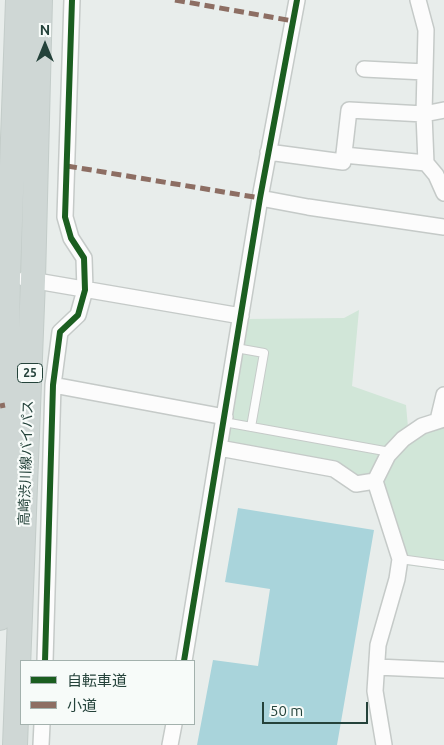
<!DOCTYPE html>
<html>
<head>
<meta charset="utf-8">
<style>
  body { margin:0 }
  #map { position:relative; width:444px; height:745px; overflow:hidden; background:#e8edeb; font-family:Ubuntu,"Noto Sans JP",sans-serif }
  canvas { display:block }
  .legend { position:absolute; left:20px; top:660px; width:175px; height:65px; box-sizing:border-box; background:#f7fbf9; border:1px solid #a3b1ad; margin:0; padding:6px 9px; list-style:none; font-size:15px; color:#24423a }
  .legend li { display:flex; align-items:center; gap:10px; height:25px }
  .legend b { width:25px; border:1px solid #a3b1ad }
  .north { position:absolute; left:20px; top:20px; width:50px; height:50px; -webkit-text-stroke:4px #f7fbf9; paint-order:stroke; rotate:0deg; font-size:14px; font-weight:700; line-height:20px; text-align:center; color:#24423a }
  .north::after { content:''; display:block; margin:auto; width:18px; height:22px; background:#24423a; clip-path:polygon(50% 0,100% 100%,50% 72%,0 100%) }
  .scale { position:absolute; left:262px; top:702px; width:106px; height:22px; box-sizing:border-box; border:2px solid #24423a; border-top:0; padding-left:6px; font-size:15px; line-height:18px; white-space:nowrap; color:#24423a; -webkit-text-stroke:4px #f7fbf9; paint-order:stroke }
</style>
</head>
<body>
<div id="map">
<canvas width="444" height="745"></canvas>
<ul class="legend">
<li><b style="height:6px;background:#1b5e20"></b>自転車道</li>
<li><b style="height:6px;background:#8d6e63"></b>小道</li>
</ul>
<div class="north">N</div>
<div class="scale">50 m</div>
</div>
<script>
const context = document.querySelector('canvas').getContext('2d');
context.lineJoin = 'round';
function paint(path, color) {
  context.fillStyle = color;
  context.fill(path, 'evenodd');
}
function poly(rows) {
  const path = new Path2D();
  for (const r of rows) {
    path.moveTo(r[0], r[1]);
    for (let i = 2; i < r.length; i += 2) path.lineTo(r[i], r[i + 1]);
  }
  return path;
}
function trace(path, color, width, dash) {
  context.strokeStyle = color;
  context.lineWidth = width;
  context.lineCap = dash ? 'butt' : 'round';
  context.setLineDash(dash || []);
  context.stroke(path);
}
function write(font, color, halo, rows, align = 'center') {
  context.font = font + ' Ubuntu,"Noto Sans JP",sans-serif';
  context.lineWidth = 4.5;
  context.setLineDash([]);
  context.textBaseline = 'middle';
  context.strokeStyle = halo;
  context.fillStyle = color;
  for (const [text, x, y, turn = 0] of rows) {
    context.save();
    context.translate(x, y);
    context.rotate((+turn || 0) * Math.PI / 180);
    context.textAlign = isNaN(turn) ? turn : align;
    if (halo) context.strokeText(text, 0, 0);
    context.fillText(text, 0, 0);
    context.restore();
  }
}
paint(poly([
  [359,310,352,386,406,405,408,427,444,422,444,570,405,565,379,482,356,481,223,445,245,319,344,318]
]), '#d1e6d8');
paint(poly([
  [238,508,374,530,337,745,197,745,213,660,258,666,270,589,225,582]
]), '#a9d4db');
const service = poly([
  [236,348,264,353,251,427],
  [224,422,390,452],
  [400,559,444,565]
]);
const minor = poly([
  [418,0,426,30,424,114,426,163,436,175,444,193],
  [364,69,425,72],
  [268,152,343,162,349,110,424,114,444,110],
  [344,155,426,163],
  [260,198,308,207,444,227],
  [25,279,241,316],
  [53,385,225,417],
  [438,420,444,395],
  [219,448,334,469,356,484,375,481],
  [45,661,53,385,60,332,78,315,85,290,84,258,71,238,65,217,72,0],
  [184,661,260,198,297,0],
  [377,667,444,670],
  [41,745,42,724],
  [170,745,174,724],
  [384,745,375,691,378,645,397,579,400,559,375,481,388,455,403,439,422,426,444,419]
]);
const primary = poly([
  [0,618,3,574,8,276,18,0],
  [15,745,33,280,40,0]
]);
trace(service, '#c5cac8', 10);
trace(minor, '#c5cac8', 18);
trace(primary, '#c3ccc9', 26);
trace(service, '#fcfcfc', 8);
trace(minor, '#fcfcfc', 15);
trace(primary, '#cfd7d5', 24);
trace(poly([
  [175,0,293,21],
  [67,166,260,198],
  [0,406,5,405]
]), '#8d6e63', 5, [10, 5]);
trace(poly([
  [45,661,53,385,60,332,78,315,85,290,84,258,71,238,65,217,72,0],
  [184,661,260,198,297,0]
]), '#1b5e20', 6);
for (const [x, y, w] of [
  [30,373,25]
]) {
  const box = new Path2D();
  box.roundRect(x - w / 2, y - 9.5, w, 19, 4);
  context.fillStyle = '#f7fbf9';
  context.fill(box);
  trace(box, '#24423a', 1);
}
write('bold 12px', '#24423a', null, [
  ["25",30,373]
]);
write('14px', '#24423a', '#f7fbf9', [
  ["高崎渋川線バイパス",26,463,-88]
]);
</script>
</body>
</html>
